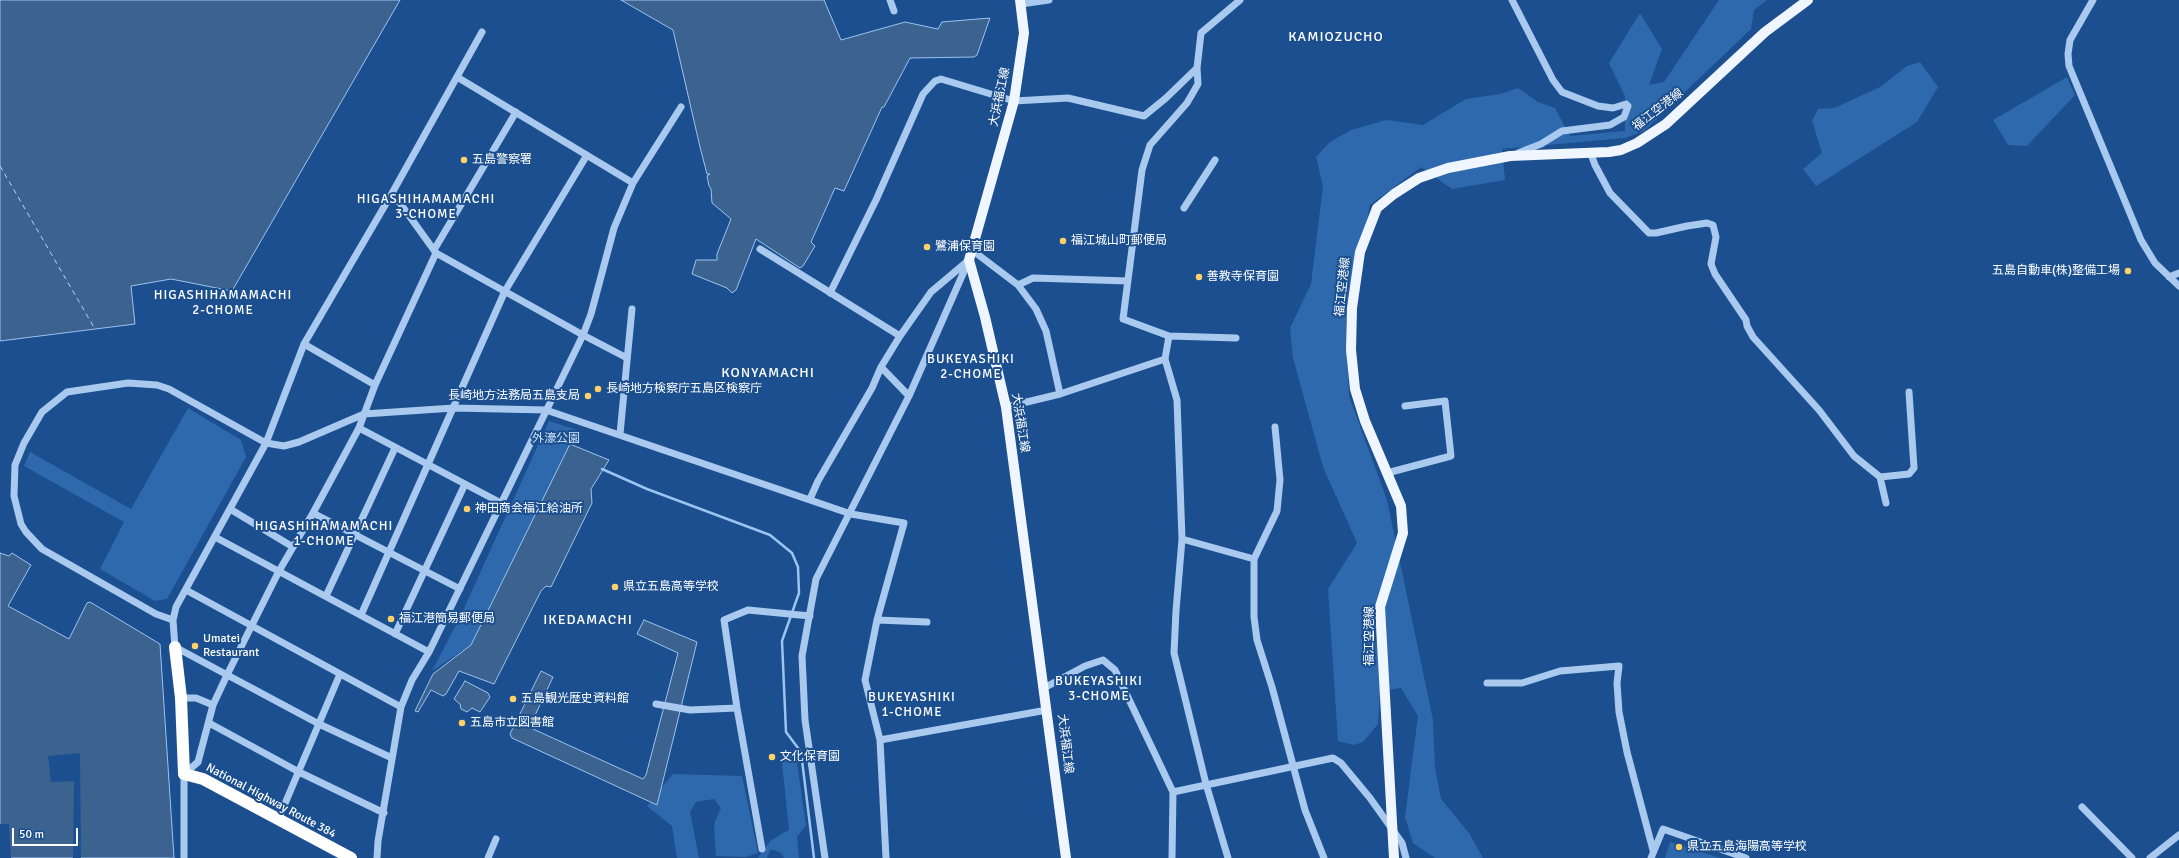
<!DOCTYPE html>
<html>
<head>
<meta charset="utf-8">
<style>
  body { margin:0 }
  #map { position:relative; width:2179px; height:858px; overflow:hidden; background:#1b4f8f; font-family:Signika,sans-serif }
  canvas { display:block }
  .scale { position:absolute; left:12px; top:828px; width:66px; height:18px; box-sizing:border-box; border:2px solid #fff; border-top:0; padding-left:5px; font-size:12px; line-height:14px; white-space:nowrap; color:#fff; -webkit-text-stroke:3px #1b4f8f; paint-order:stroke }
</style>
</head>
<body>
<div id="map">
<canvas width="2179" height="858"></canvas>
<div class="scale">50 m</div>
</div>
<script>
const context = document.querySelector('canvas').getContext('2d');
context.lineJoin = 'round';
function paint(path, color) {
  context.fillStyle = color;
  context.fill(path, 'evenodd');
}
function poly(rows) {
  const path = new Path2D();
  for (const r of rows) {
    path.moveTo(r[0], r[1]);
    for (let i = 2; i < r.length; i += 2) path.lineTo(r[i], r[i + 1]);
  }
  return path;
}
function trace(path, color, width, dash) {
  context.strokeStyle = color;
  context.lineWidth = width;
  context.lineCap = dash ? 'butt' : 'round';
  context.setLineDash(dash || []);
  context.stroke(path);
}
function write(font, color, halo, rows, align = 'center') {
  context.font = font + ' Signika,"Noto Sans JP",sans-serif';
  context.lineWidth = 4;
  context.setLineDash([]);
  context.textBaseline = 'middle';
  context.strokeStyle = halo;
  context.fillStyle = color;
  for (const [text, x, y, turn = 0] of rows) {
    context.save();
    context.translate(x, y);
    context.rotate((+turn || 0) * Math.PI / 180);
    context.textAlign = isNaN(turn) ? turn : align;
    if (halo) context.strokeText(text, 0, 0);
    context.fillText(text, 0, 0);
    context.restore();
  }
}
paint(poly([
  [1719,0,1767,0,1754,10,1751,29,1644,131,1625,138,1502,149,1505,180,1452,189,1421,167,1370,205,1346,322,1349,396,1387,500,1433,720,1435,768,1441,799,1469,833,1483,858,1435,858,1413,843,1405,817,1418,716,1401,688,1380,691,1378,724,1363,742,1354,745,1338,741,1328,589,1357,543,1323,467,1293,358,1290,328,1311,284,1323,186,1316,157,1330,142,1351,130,1386,120,1423,125,1466,99,1500,94,1518,88,1538,102,1555,108,1570,136,1625,131,1625,96,1609,63,1640,13,1662,49,1649,85,1664,82],
  [1920,62,1938,87,1917,122,1816,186,1803,169,1822,153,1812,121,1818,109,1834,108,1880,87,1907,66],
  [2067,77,2075,95,2027,146,2008,145,1993,120],
  [188,408,241,440,246,457,167,599,155,601,100,569,124,522,24,466,30,452,131,509],
  [549,421,577,430,471,645,432,671,461,615],
  [791,755,797,763,806,825,797,837,799,858,784,858,781,853,774,850,770,850,767,858,758,858,771,840,789,830,782,763],
  [673,774,742,776,758,853,746,857,716,856,714,824,721,808,714,799,696,802,690,812,699,858,677,858,672,826,647,806],
  [1670,842,1720,858,1665,858]
]), '#2e69ad');
const water = poly([
  [0,0,400,0,232,291,171,279,131,286,135,324,0,341,0,0],
  [621,0,824,0,841,40,905,22,938,29,942,22,990,18,977,55,974,57,910,58,884,107,882,107,844,191,835,188,811,242,815,246,803,266,800,268,756,239,736,290,732,293,727,288,692,274,696,260,717,260,717,254,731,219,712,203,711,189,709,186,707,176,710,174,707,174,700,147,673,30,621,0],
  [570,444,609,460,591,489,592,503,551,587,546,586,541,591,494,684,459,671,446,694,443,696,431,690,418,712,415,711,433,674,471,645,570,444],
  [0,553,9,556,12,553,31,565,8,606,69,639,87,603,90,602,160,644,174,858,0,858,0,553],
  [644,620,697,642,657,805,512,738,510,734,541,671,553,677,531,724,533,729,643,779,646,775,678,653,637,634,644,620],
  [465,681,488,693,490,697,480,712,472,708,467,712,461,709,460,704,454,699,465,681]
]);
paint(water, '#3c6290');
trace(water, '#9cc4f0', 1);
paint(poly([
  [80,753,81,858,73,858,74,781,51,782,48,756],
  [0,824,9,824,11,858,0,858]
]), '#1b4f8f');
trace(poly([
  [602,469,647,489,770,535,792,553,798,567,799,593,782,641,786,732,801,752,814,858]
]), '#9cc4f0', 2.5);
trace(poly([
  [0,166,95,329]
]), '#b5d3f5', 1, [5, 4]);
trace(poly([
  [890,0,894,11],
  [1512,0,1553,80,1562,92,1598,106,1613,108,1626,104,1628,106,1624,117,1610,125,1562,131,1541,144,1518,153],
  [2093,0,2070,40,2068,54,2069,66,2141,240,2155,263,2179,286],
  [1021,4,1049,0],
  [457,77,633,183],
  [1591,154,1595,165,1610,193,1649,233,1656,233,1687,226,1707,223,1713,225,1716,237,1711,264,1715,274,1746,320,1747,326,1753,337,1819,410,1854,456,1880,477,1886,503],
  [391,195,400,203,436,253,583,335,627,358],
  [1184,208,1215,160],
  [760,249,900,336],
  [434,250,516,112],
  [972,250,1018,285,1036,309,1046,331,1060,394],
  [2169,277,2179,273],
  [1018,285,1033,278,1128,281],
  [830,293,876,200,923,94,935,81,941,79,1014,101,1068,98,1144,116,1166,98,1197,68],
  [1169,336,1165,359,1177,400,1182,539,1176,611,1174,653,1206,784,1228,858],
  [1236,338,1169,336,1123,319,1142,170,1150,145,1187,103,1198,84,1197,68,1201,33,1240,0],
  [304,344,375,385],
  [881,367,909,396],
  [1006,407,1060,394,1165,359],
  [1275,427,1280,480,1277,511,1254,559,1254,617,1257,640,1272,687,1305,810,1324,858],
  [359,428,501,503],
  [620,434,632,309],
  [1387,473,1451,456,1445,401,1405,406],
  [1880,477,1909,474,1914,468,1909,392],
  [810,499,818,481,872,388,881,367,900,336,931,292,969,260],
  [230,509,293,547],
  [313,513,460,589],
  [215,537,429,652],
  [1182,539,1254,559],
  [186,590,401,707],
  [326,596,395,448],
  [361,615,505,291,587,155],
  [173,620,156,614,42,549,26,532,21,524,14,496,15,465,24,443,42,412,67,392,128,383,157,385,169,389,266,443,284,446,299,442,364,414,454,408,546,410,851,514,904,523,877,620,865,680,880,740,886,858],
  [877,620,927,622],
  [395,634,465,484],
  [1487,683,1522,683,1560,671,1619,666,1617,683,1619,712,1627,752,1653,850],
  [1044,688,1085,666,1103,660,1115,670,1173,792,1172,858],
  [181,698,196,698,213,705],
  [656,704,690,710,737,708],
  [209,723,299,772,384,813],
  [880,740,1047,710],
  [392,758,319,724,175,647,173,620,176,607,266,443,304,344,391,195,482,32],
  [1173,792,1333,758,1341,763,1370,798,1402,843,1406,858],
  [2082,807,2132,858],
  [278,820,340,674],
  [762,849,737,708,724,620,748,610,810,616],
  [184,858,184,774,198,762,213,705,227,675,279,571,313,513,359,428,375,385,436,253],
  [377,858,378,841,401,707,412,680,429,652,583,335,591,314,614,228,633,183,681,107],
  [488,858,496,839],
  [825,858,805,720,802,656,816,579,909,396,969,260],
  [1651,858,1663,829,1746,858],
  [2150,858,2179,835]
]), '#a9c9ee', 7);
trace(poly([
  [1020,0,1024,33,1014,101,969,260,985,317,1006,407,1066,858],
  [1394,858,1380,607,1403,533,1401,506,1365,421,1355,389,1351,350,1352,308,1360,252,1377,208,1394,194,1419,178,1448,168,1510,156,1609,152,1621,150,1637,143,1666,124,1765,32,1808,0]
]), '#f0f6ff', 10);
trace(poly([
  [175,647,181,698,184,774,203,779,351,858]
]), '#fff', 12);
for (const [x, y, r, color] of [
  [464,160,4,"#ffd166"],
  [1063,241,4,"#ffd166"],
  [927,247,4,"#ffd166"],
  [2128,271,4,"#ffd166"],
  [1199,277,4,"#ffd166"],
  [598,389,4,"#ffd166"],
  [588,396,4,"#ffd166"],
  [467,509,4,"#ffd166"],
  [615,587,4,"#ffd166"],
  [391,619,4,"#ffd166"],
  [195,646,4,"#ffd166"],
  [513,699,4,"#ffd166"],
  [462,723,4,"#ffd166"],
  [772,757,4,"#ffd166"],
  [1679,847,4,"#ffd166"]
]) {
  const dot = new Path2D();
  dot.arc(x, y, r, 0, 2 * Math.PI);
  context.fillStyle = color;
  context.fill(dot);
  trace(dot, '#1b4f8f', 1.5);
}
write('12px', '#fff', '#1b4f8f', [
  ["大浜福江線",1000,97,-78],
  ["福江空港線",1658,110,-38],
  ["福江空港線",1343,287,-84],
  ["大浜福江線",1020,423,81],
  ["福江空港線",1370,636,-90],
  ["大浜福江線",1065,744,83],
  ["National Highway Route 384",271,801,28]
]);
write('12px', '#fff', '#1b4f8f', [
  ["五島警察署",472,160],
  ["福江城山町郵便局",1071,241],
  ["鷺浦保育園",935,247],
  ["五島自動車(株)整備工場",2120,271,"right"],
  ["善教寺保育園",1207,277],
  ["長崎地方検察庁五島区検察庁",606,389],
  ["長崎地方法務局五島支局",580,396,"right"],
  ["神田商会福江給油所",475,509],
  ["県立五島高等学校",623,587],
  ["福江港簡易郵便局",399,619],
  ["Umatei",203,639],
  ["Restaurant",203,653],
  ["五島観光歴史資料館",521,699],
  ["五島市立図書館",470,723],
  ["文化保育園",780,757],
  ["県立五島海陽高等学校",1687,847]
], 'left');
write('12px', '#cfe3fa', '#1b4f8f', [
  ["外濠公園",556,439]
]);
context.letterSpacing = '1px';
write('13px', '#fff', '#1b4f8f', [
  ["HIGASHIHAMAMACHI",426,200],
  ["3-CHOME",426,215],
  ["HIGASHIHAMAMACHI",223,296],
  ["2-CHOME",223,311],
  ["BUKEYASHIKI",971,360],
  ["2-CHOME",971,375],
  ["HIGASHIHAMAMACHI",324,527],
  ["1-CHOME",324,542],
  ["BUKEYASHIKI",1099,682],
  ["3-CHOME",1099,697],
  ["BUKEYASHIKI",912,698],
  ["1-CHOME",912,713]
]);
context.letterSpacing = '0px';
context.letterSpacing = '1px';
write('14px', '#fff', '#1b4f8f', [
  ["KAMIOZUCHO",1336,37],
  ["KONYAMACHI",768,373],
  ["IKEDAMACHI",588,620]
]);
context.letterSpacing = '0px';
</script>
</body>
</html>
